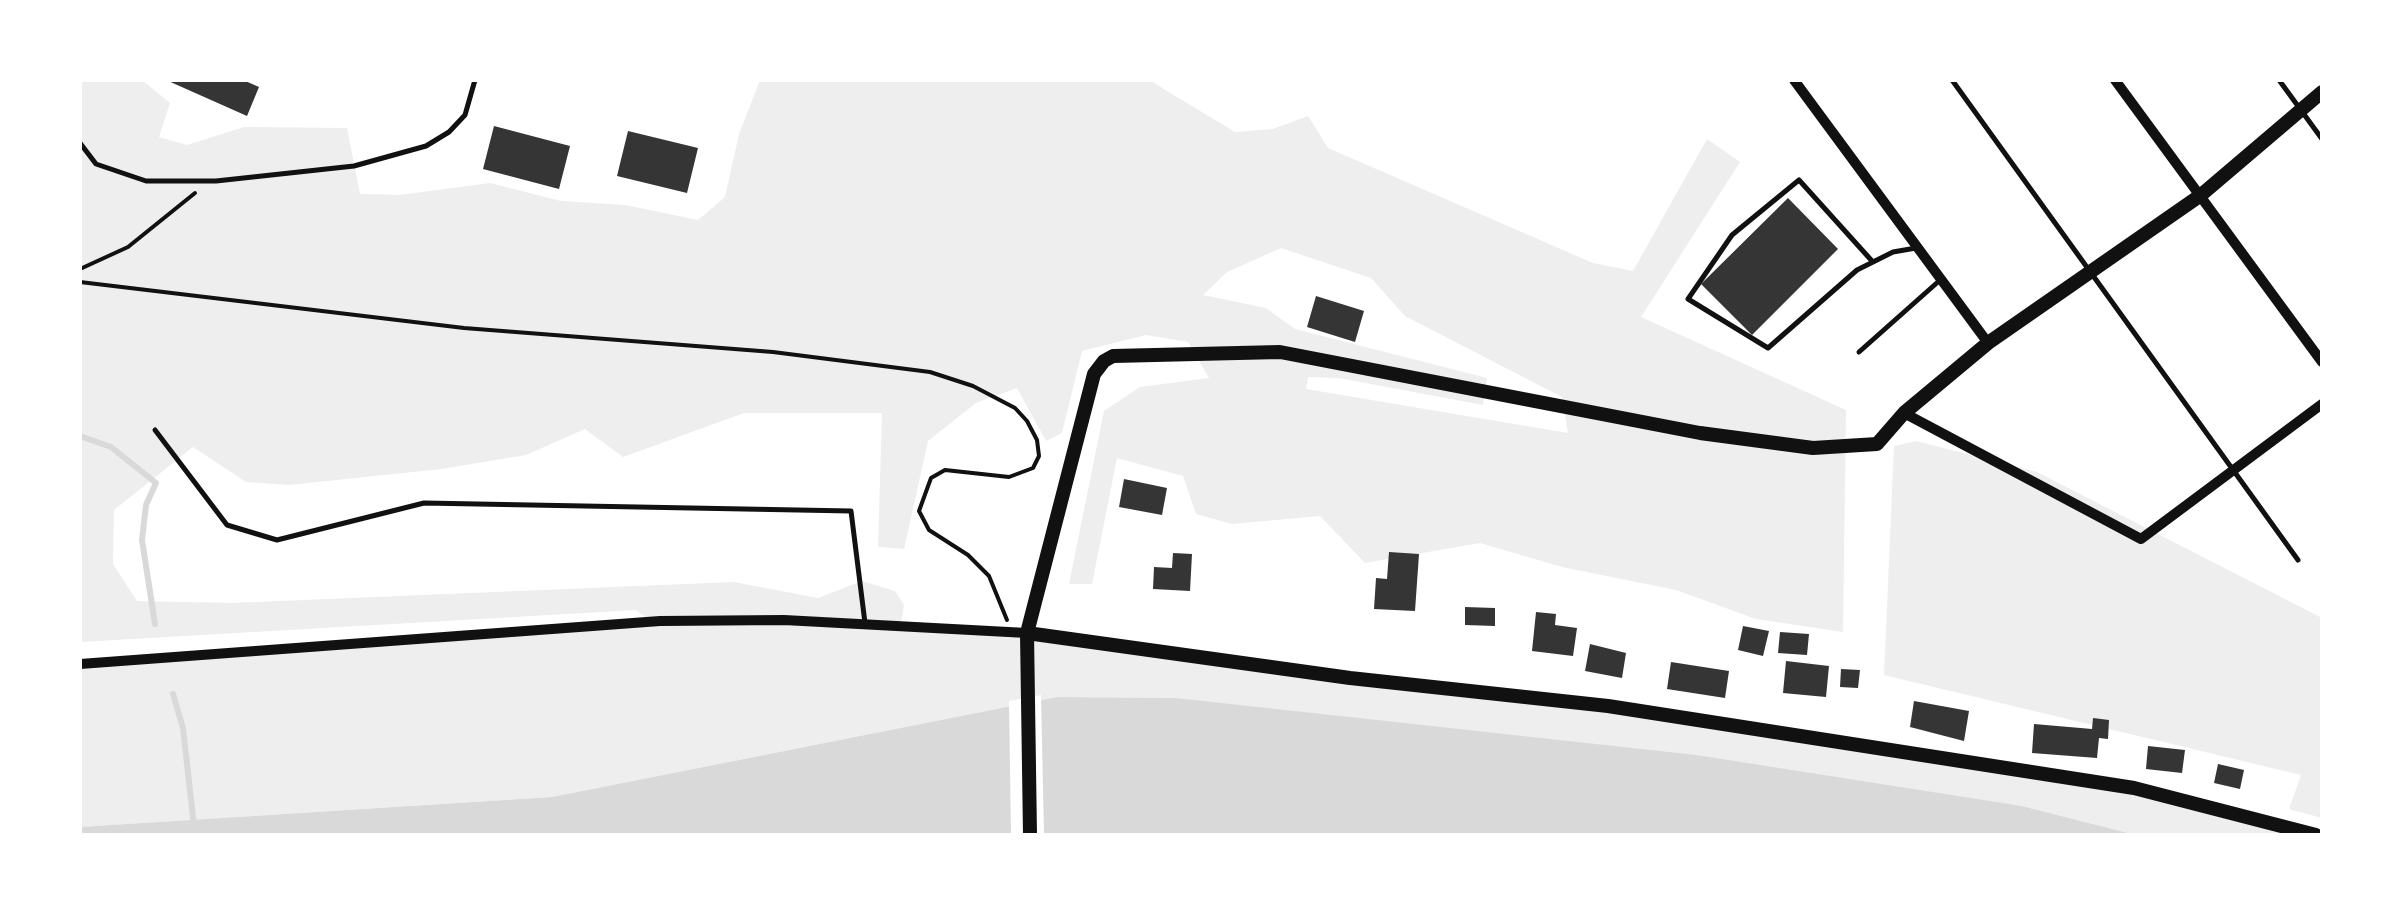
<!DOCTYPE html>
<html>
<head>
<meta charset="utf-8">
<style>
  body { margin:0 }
  #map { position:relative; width:2402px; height:915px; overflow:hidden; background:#fff; font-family:"Public Sans",sans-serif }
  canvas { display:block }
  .frame { position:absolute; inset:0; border:82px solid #fff; pointer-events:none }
</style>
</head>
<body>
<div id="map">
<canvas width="2402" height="915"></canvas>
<div class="frame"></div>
</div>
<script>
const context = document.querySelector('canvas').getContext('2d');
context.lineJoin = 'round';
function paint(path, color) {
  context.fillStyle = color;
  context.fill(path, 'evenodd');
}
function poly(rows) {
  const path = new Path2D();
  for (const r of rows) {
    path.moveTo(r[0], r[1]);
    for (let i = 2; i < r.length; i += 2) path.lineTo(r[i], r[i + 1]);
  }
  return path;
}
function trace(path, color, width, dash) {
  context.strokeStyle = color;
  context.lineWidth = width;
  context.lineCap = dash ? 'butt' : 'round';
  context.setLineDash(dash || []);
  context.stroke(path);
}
paint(poly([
  [80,80,142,80,170,103,159,137,187,145,244,127,347,128,360,194,400,195,490,183,561,201,625,205,698,220,725,197,739,134,760,80,1149,80,1235,132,1273,129,1308,116,1328,148,1593,263,1633,271,1707,139,1740,162,1641,317,1846,410,1843,632,1756,619,1676,590,1562,567,1480,543,1365,563,1320,516,1232,524,1196,514,1183,476,1117,458,1092,584,1069,584,1104,411,1140,387,1209,378,1188,342,1146,335,1082,351,1062,433,1046,441,1017,388,976,403,928,441,904,549,878,547,882,413,744,413,623,457,585,429,526,455,441,469,289,485,246,482,193,447,114,510,113,564,137,601,232,603,734,582,818,598,862,581,895,591,904,605,901,623,1608,706,2134,788,2316,835,2136,835,2022,806,1176,698,1057,697,552,797,80,827,80,664,651,621,636,610,80,642],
  [1281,248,1371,278,1405,316,1562,397,1568,433,1306,389,1308,377,1339,378,1483,405,1487,378,1295,329,1266,308,1203,295,1227,272],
  [1916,441,2037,472,2322,618,2322,818,2289,809,2301,775,1884,675,1894,446]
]), '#eee');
paint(poly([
  [1057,697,1176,698,1696,755,2022,806,2136,835,80,835,80,827,552,797]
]), '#d9d9d9');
paint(poly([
  [1041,695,1044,835,1011,835,1009,701]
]), '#fff');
trace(poly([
  [80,436,111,447,156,483,146,505,142,540,155,624],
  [173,694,183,728,195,835]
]), '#d9d9d9', 6);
paint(poly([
  [166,80,243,80,259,87,247,116],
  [494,126,570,146,559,189,483,169],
  [628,131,698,148,687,193,617,176],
  [1788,198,1838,249,1752,335,1701,284],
  [1316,296,1364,311,1355,342,1307,327],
  [1124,479,1167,488,1162,515,1119,507],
  [1389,552,1419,554,1415,611,1374,609,1376,578,1387,579],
  [1173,553,1192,554,1190,591,1153,589,1154,567,1172,568],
  [1465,607,1495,608,1495,626,1465,625],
  [1536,612,1556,614,1555,625,1577,628,1573,656,1532,651],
  [1743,626,1769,631,1763,656,1738,650],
  [1780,632,1809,634,1807,655,1778,653],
  [1590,644,1626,653,1622,678,1585,671],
  [1786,661,1829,666,1826,697,1783,693],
  [1671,662,1729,671,1725,698,1667,689],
  [1841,669,1860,670,1858,688,1840,687],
  [1914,701,1969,711,1964,741,1910,727],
  [2093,718,2109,720,2108,739,2099,738,2097,758,2032,753,2034,724,2092,729],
  [2148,746,2185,750,2182,773,2146,769],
  [2218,764,2244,770,2240,789,2214,783]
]), '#353535');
trace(poly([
  [80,269,128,247,195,193],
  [80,282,464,328,773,352,930,372,973,386,1015,408,1027,421,1037,440,1039,456,1033,468,1009,477,945,470,931,478,919,511,929,530,968,555,989,576,1007,620]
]), '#111', 4);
trace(poly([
  [1952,80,2298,560],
  [2279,80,2322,139],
  [80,143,96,164,146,181,216,181,354,166,426,146,449,132,465,115,475,80],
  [1872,261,1799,180,1732,235,1688,299,1768,348,1857,270,1893,252,1916,248],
  [1859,352,1939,281],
  [155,430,227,525,277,540,424,503,851,511,865,623]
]), '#111', 5);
trace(poly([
  [1794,80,1988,343],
  [2115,80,2322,362],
  [1904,413,2141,539,2322,404],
  [80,664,660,621,784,620,1027,633]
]), '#111', 10);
trace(poly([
  [1027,633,1350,678,1608,706,2134,788,2316,835],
  [1030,835,1027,633,1094,374,1104,361,1113,356,1280,352,1700,433,1813,448,1877,444,1904,413,1988,343,2201,195,2322,92]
]), '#111', 14);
</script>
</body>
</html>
